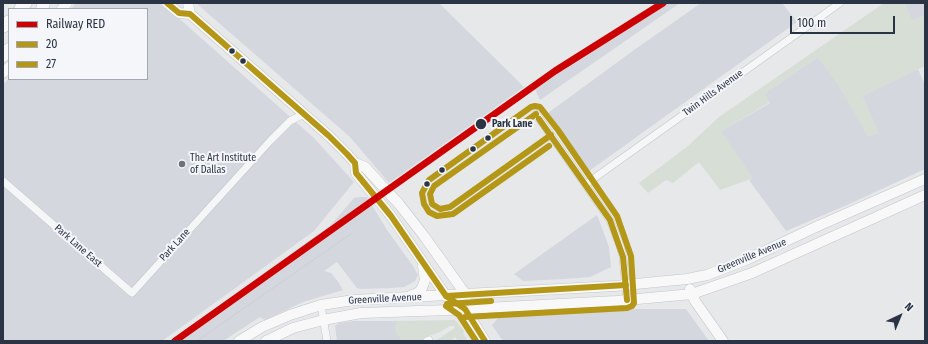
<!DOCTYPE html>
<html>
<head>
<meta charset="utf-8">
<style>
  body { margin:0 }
  #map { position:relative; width:928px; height:344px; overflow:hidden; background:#e6e8ea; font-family:"Fira Sans Condensed",sans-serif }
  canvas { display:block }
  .frame { position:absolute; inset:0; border:4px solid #2b3445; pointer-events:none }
  .legend { position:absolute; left:8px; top:8px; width:140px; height:72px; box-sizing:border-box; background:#f4f6f9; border:1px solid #a4a8b1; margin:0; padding:5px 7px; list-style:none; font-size:12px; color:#2b3445 }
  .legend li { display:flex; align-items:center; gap:8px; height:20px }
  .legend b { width:20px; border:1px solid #a4a8b1 }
  .north { position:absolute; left:880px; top:296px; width:40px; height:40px; -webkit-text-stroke:3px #f4f6f9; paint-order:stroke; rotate:44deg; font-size:11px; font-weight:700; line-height:16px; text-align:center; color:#2b3445 }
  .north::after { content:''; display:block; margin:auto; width:14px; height:18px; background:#2b3445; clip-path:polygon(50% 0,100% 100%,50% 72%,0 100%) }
  .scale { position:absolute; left:790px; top:16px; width:105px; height:18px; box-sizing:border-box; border:2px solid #2b3445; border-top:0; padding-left:5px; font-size:12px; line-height:14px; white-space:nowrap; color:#2b3445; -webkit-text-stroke:3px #f4f6f9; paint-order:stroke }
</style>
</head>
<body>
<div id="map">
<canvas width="928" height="344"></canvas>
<div class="frame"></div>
<ul class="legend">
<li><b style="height:5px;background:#c00"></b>Railway RED</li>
<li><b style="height:5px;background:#b59718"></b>20</li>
<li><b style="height:5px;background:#b59718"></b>27</li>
</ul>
<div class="north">N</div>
<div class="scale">100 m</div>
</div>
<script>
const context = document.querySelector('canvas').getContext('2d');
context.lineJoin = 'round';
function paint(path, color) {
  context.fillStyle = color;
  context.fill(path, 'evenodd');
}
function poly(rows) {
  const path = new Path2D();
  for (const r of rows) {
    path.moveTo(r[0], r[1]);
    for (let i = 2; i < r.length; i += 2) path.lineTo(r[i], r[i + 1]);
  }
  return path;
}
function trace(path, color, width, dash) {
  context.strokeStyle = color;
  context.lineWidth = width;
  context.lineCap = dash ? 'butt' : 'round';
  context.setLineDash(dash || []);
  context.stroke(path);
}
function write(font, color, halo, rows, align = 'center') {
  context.font = font + ' "Fira Sans Condensed",sans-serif';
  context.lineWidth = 4;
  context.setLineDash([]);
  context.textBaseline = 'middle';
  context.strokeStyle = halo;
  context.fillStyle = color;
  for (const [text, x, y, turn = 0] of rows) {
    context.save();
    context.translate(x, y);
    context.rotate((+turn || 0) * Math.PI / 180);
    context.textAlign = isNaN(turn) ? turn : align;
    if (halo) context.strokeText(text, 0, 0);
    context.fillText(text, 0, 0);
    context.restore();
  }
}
paint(poly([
  [76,3,159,3,174,14,314,138,354,182,314,231,162,341,3,341,3,85,9,78,147,79,147,9,71,9],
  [196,3,439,3,524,87,389,183,350,137],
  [656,3,680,3,540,100,532,83],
  [701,3,782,3,797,22,589,171,548,113,634,50],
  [904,3,925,3,925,15,912,21],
  [818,57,835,80,878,132,862,96,918,69,925,85,925,169,847,205,786,231,749,180,752,179,721,131,770,103,764,94],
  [359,197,367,197,387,230,413,266,418,275,415,281,404,287,391,288,361,289,357,288,337,262,324,271,331,273,339,283,343,290,303,302,265,320,260,317,223,341,169,341,331,225,354,198],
  [597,215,609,247,611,267,590,277,564,279,523,281,514,274],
  [630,309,686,309,709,341,503,341,492,325,499,317],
  [354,321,397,321,396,332,403,341,337,341,335,326,339,323]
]), '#d4d7dd');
paint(poly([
  [884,3,904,3,912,20,925,15,925,66,862,96,879,133,868,137,835,80,818,57,764,94,770,102,721,131,753,178,720,190,699,162,673,183,666,180,648,193,639,183,688,146,719,117],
  [455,320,464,331,463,333,467,339,466,341,458,341,455,337,450,341,435,341,455,328,454,326,450,326,440,332,426,337,421,341,403,341,396,332,397,321]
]), '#d6ded6');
const street = poly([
  [536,114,610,220,620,246,623,257,627,300],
  [3,181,132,293,270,141,290,121,304,114],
  [586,184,840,3],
  [321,305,327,341],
  [427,341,429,340]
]);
const secondary = poly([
  [167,3,179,13,190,14,329,136,347,154,355,163,356,173,391,216,446,296,465,309,485,341],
  [188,3,190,14],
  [62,9,67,3],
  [3,73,9,67],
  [355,163,365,167,399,204,424,236,466,295,466,299],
  [690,289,695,301,723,341],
  [410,296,418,293,422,288,425,280,423,266],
  [239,341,262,327,290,315,321,305,354,300,615,286,687,279,707,275,748,259,818,226,925,179],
  [266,341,293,328,323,320,361,313,449,310,616,301,692,294,752,273,925,195]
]);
const highway = poly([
  [20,9,26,3],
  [42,9,44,3],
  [3,27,9,21],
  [3,56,9,49]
]);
trace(street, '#c4c6c8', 8);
trace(secondary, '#c4c6c8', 11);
trace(highway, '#b8bbbf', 13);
trace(street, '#f5f6f7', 7);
trace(secondary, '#f8f8f8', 10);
trace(highway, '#f8f8f8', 12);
trace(poly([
  [197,341,352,233]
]), '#cecfd2', 1);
trace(poly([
  [167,3,179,13,190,14,329,136,347,154,355,163,356,173,391,216,446,296,465,309,485,341],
  [536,114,434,186,430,194,432,204,440,209,450,207,551,135],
  [539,119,610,220,623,257,627,300],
  [446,296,626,285]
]), '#b59718', 6);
trace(poly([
  [447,304,491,301],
  [446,306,459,315,476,341],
  [465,317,627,308,632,306,634,303,631,256,617,216,558,130,540,107,535,106,531,107,429,180,422,193,424,204,429,212,437,216,453,214,549,146]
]), '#b59718', 6);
trace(poly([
  [175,341,555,71,663,3]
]), '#c00', 7);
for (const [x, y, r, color] of [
  [232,51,3.5,"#2b3445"],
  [243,61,3.5,"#2b3445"],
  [481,124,6,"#2b3445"],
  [488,138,3.5,"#2b3445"],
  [473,149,3.5,"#2b3445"],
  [182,164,4,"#6c737f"],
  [442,170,3.5,"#2b3445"],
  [427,184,3.5,"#2b3445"]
]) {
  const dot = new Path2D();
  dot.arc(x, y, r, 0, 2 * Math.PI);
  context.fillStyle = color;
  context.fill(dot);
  trace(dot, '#f4f6f9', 1.5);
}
write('10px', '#2b3445', '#f4f6f9', [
  ["Twin Hills Avenue",713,93,-36],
  ["Park Lane",175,245,-48],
  ["Park Lane East",78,246,41],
  ["Greenville Avenue",752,256,-23],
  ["Greenville Avenue",385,299,-3]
]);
write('bold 10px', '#2b3445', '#f4f6f9', [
  ["Park Lane",492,124]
], 'left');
write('10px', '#2b3445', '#f4f6f9', [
  ["The Art Institute",190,158],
  ["of Dallas",190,170]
], 'left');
</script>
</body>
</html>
